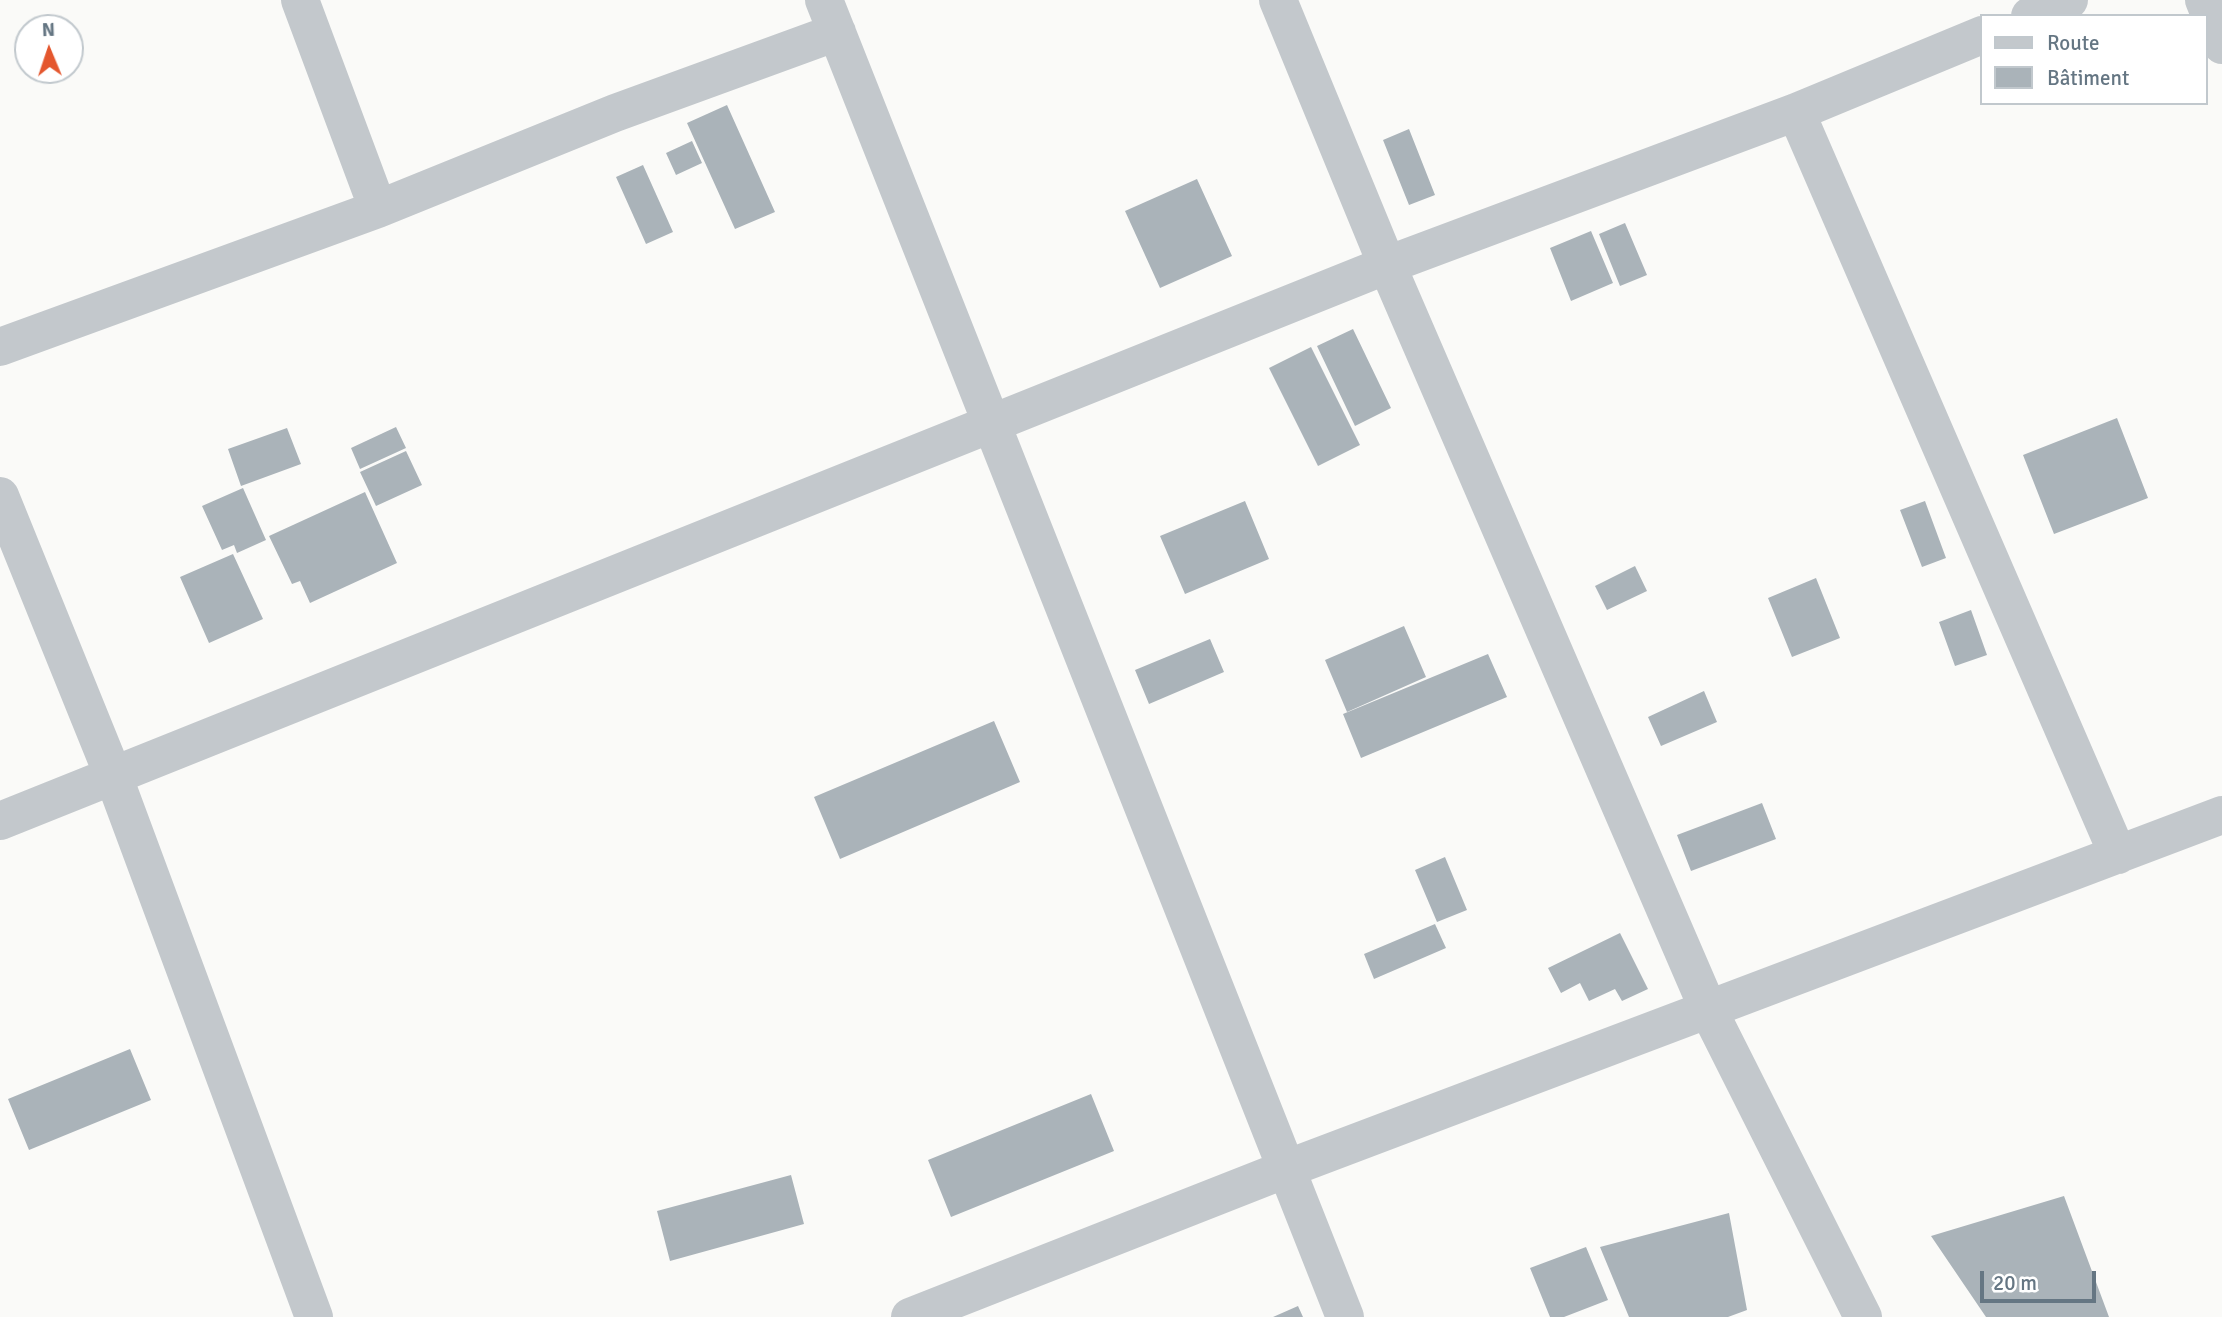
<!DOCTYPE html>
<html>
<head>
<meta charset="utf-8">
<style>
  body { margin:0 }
  #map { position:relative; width:2222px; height:1317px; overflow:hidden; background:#fafaf8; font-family:Signika,sans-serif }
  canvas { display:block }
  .legend { position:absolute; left:1980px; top:14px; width:228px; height:91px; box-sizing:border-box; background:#fff; border:2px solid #c1c8cd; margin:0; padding:9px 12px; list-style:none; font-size:21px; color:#657683 }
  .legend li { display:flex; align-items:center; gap:14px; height:35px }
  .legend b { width:35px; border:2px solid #c1c8cd }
  .north { position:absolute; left:14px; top:14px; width:70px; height:70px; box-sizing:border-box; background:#fff; border:2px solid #c1c8cd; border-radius:50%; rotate:358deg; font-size:19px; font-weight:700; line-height:28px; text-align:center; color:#657683 }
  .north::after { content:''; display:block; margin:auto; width:24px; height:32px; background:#e4572e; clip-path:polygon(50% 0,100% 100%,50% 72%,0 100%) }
  .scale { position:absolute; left:1980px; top:1271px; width:116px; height:32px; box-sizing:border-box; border:4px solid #657683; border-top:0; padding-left:9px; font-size:21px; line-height:24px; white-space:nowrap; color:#657683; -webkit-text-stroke:5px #fff; paint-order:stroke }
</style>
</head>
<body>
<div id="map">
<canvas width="2222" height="1317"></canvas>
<ul class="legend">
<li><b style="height:9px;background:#c3c8cc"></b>Route</li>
<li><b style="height:19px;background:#aab3b9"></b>Bâtiment</li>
</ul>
<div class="north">N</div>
<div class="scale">20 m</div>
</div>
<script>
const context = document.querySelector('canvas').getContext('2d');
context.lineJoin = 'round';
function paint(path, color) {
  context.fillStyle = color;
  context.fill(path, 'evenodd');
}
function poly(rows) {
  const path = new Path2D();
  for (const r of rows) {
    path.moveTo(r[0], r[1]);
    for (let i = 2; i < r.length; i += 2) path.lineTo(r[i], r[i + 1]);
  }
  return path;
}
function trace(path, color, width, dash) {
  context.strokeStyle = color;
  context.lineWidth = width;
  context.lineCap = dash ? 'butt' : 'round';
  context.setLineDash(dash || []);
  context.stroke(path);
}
paint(poly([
  [727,105,775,212,735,229,687,123],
  [1409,129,1435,195,1409,205,1383,140],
  [692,141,702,163,676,175,666,153],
  [643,165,673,232,646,244,616,177],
  [1197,179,1232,256,1160,288,1125,211],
  [1625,223,1647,275,1620,286,1599,234],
  [1591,231,1613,283,1571,301,1550,248],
  [1353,329,1391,408,1355,426,1317,346],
  [1311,347,1360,445,1318,466,1269,368],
  [2117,418,2148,498,2054,534,2023,455],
  [396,427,406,448,360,469,351,448],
  [287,428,301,464,241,486,228,449],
  [406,451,422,485,376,506,360,472],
  [243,488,266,540,237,553,234,545,222,550,202,506],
  [365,492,397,563,310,603,300,581,292,584,269,536],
  [1245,501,1269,559,1185,594,1160,536],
  [1925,501,1946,558,1922,567,1900,510],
  [233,554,263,619,209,643,180,577],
  [1635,566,1647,591,1607,610,1595,586],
  [1816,578,1840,638,1792,657,1768,598],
  [1971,610,1987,655,1955,666,1939,622],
  [1404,626,1426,677,1347,712,1325,660],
  [1210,639,1224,672,1149,704,1135,670],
  [1488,654,1507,697,1361,758,1343,714],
  [1704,691,1717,722,1661,746,1648,717],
  [994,721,1020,782,840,859,814,797],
  [1762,803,1776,839,1691,871,1677,835],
  [1445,857,1467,910,1437,922,1415,870],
  [1435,924,1446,948,1374,979,1364,954],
  [1620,933,1648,989,1622,1001,1615,989,1589,1001,1580,983,1561,993,1548,968],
  [130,1049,151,1100,29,1150,8,1099],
  [1091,1094,1114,1151,951,1217,928,1160],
  [791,1175,804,1224,670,1261,657,1211],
  [2064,1196,2109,1317,1986,1317,1931,1236],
  [1729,1213,1747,1310,1728,1317,1629,1317,1600,1247],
  [1586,1247,1608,1300,1564,1317,1550,1317,1530,1268],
  [1298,1306,1303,1317,1273,1317]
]), '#aab3b9');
trace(poly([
  [300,0,378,209],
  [824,0,1345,1317],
  [1278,0,1387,265,1709,1011,1863,1317],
  [2204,0,2222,45],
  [2030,16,2069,0],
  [1796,112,2118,855],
  [0,347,378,209,615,113,837,32],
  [0,496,113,775,314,1317],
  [0,821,1387,265,1796,112,1982,35],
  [910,1317,1286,1169,2222,815]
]), '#c3c8cc', 38);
</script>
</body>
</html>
